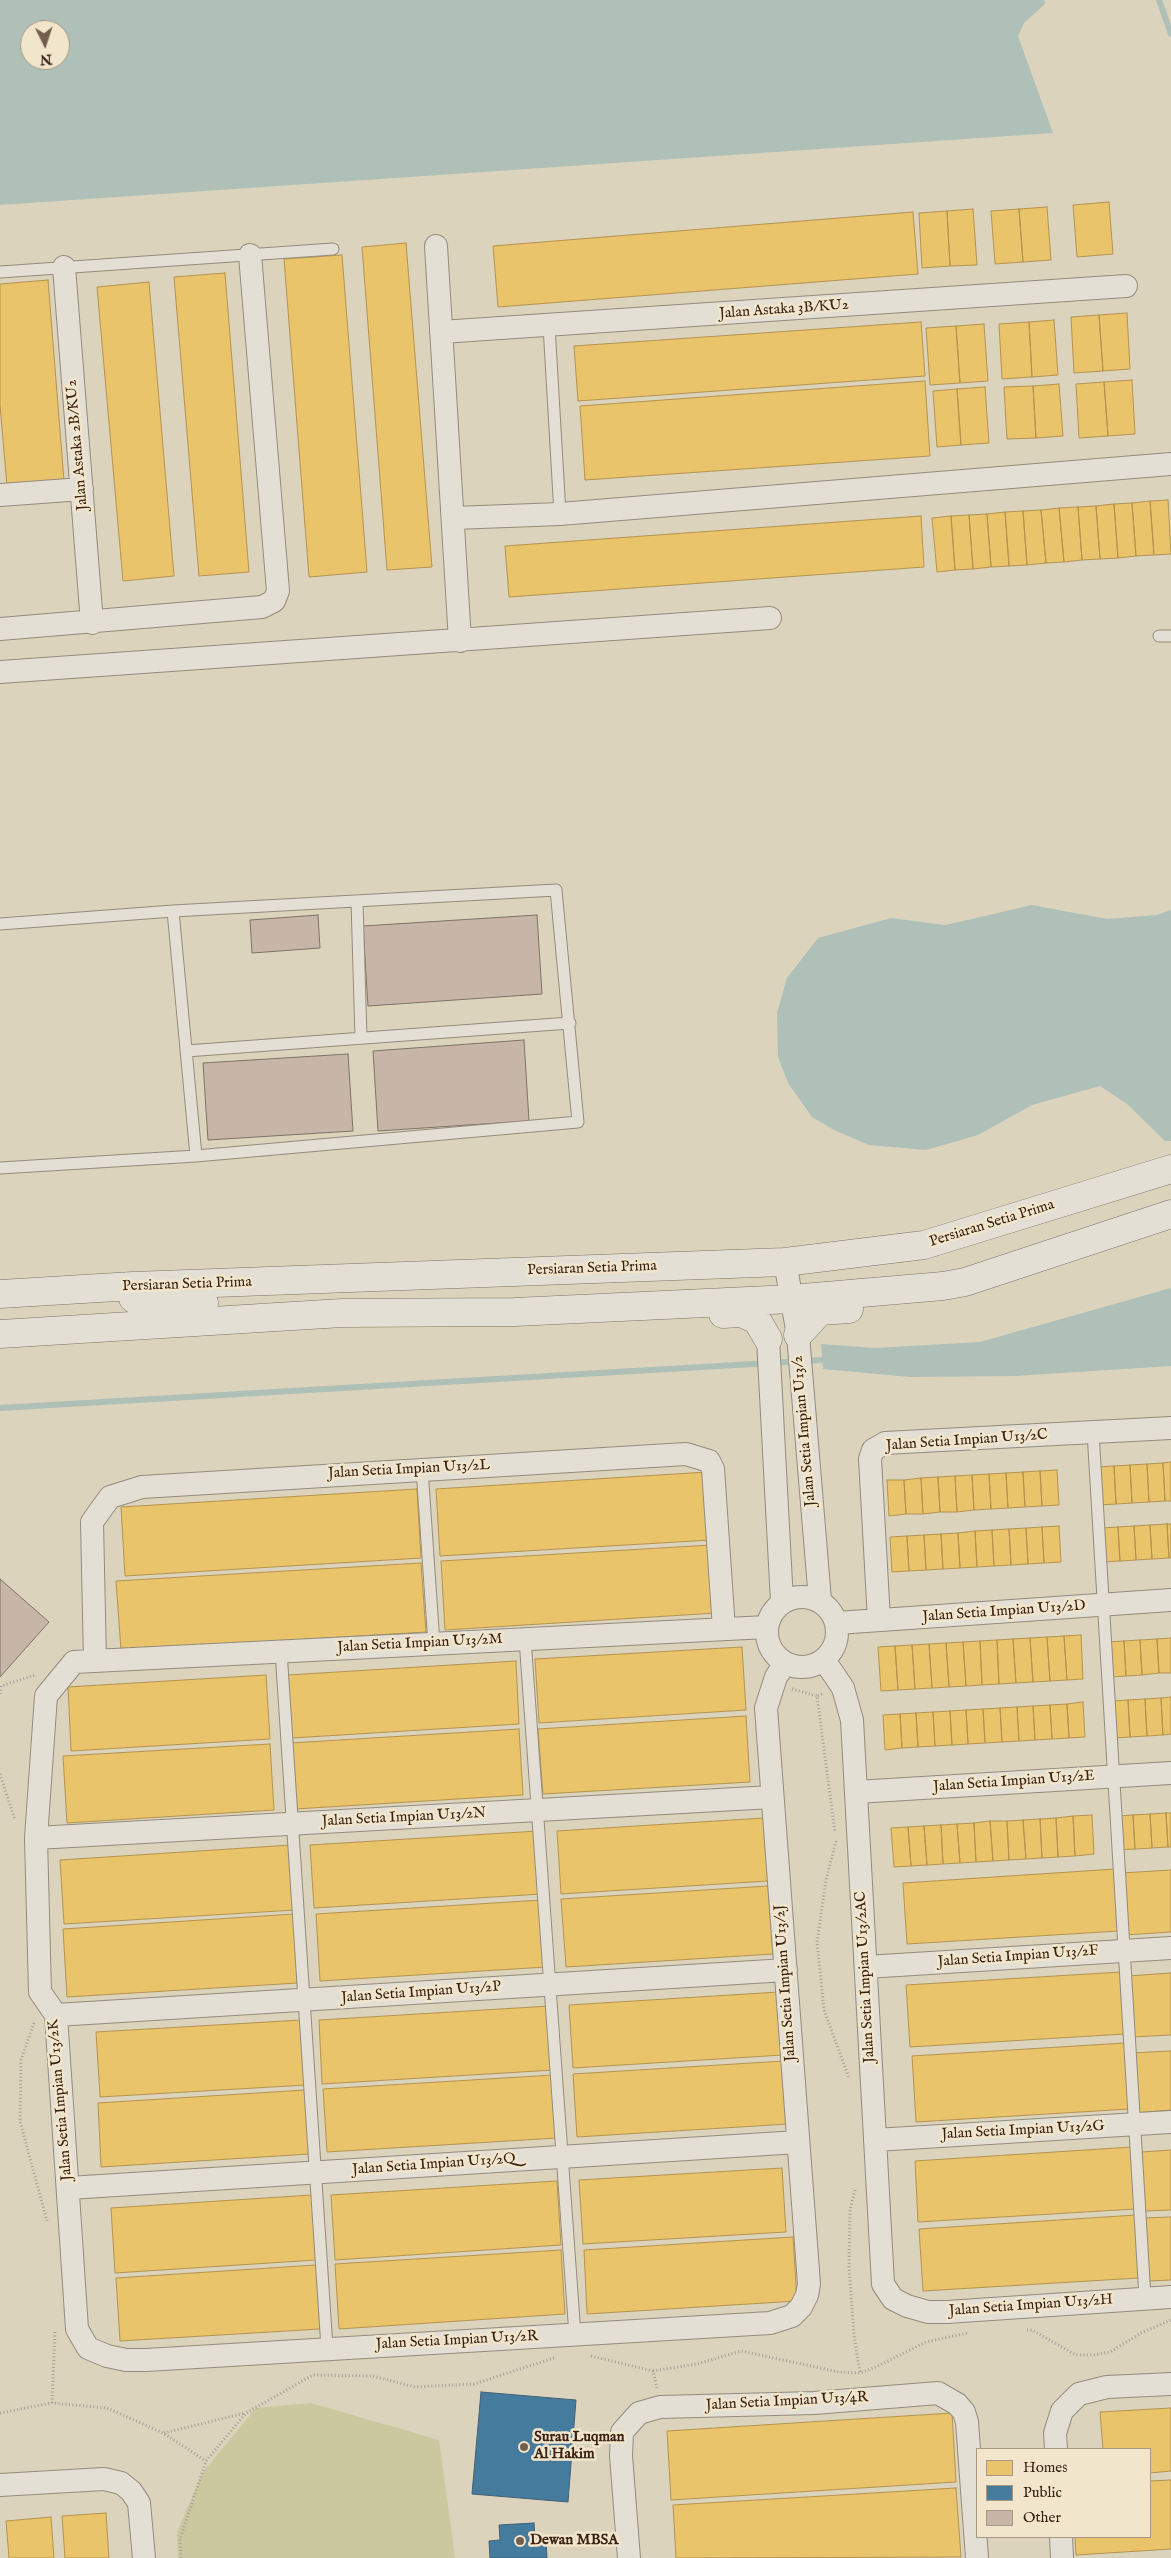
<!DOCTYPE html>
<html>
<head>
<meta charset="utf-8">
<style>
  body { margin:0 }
  #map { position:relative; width:1171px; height:2558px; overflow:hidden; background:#dcd3bd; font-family:"IM FELL English",serif }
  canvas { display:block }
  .legend { position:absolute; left:976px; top:2448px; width:175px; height:90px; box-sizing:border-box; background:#f1e6cc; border:1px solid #a89782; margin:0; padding:6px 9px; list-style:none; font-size:15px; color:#3a2113 }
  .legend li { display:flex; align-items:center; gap:10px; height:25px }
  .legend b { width:25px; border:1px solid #a89782 }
  .north { position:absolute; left:20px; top:20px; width:50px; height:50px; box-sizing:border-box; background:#f1e6cc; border:1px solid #a89782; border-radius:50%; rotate:176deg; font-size:14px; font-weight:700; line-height:20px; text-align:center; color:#3a2113 }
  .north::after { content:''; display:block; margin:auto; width:18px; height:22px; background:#735f4e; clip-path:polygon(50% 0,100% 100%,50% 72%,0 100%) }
</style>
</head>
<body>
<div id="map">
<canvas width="1171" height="2558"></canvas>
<ul class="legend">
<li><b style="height:14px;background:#e9c46a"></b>Homes</li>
<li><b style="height:14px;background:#457b9d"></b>Public</li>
<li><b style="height:14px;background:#c7b5a7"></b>Other</li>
</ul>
<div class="north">N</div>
</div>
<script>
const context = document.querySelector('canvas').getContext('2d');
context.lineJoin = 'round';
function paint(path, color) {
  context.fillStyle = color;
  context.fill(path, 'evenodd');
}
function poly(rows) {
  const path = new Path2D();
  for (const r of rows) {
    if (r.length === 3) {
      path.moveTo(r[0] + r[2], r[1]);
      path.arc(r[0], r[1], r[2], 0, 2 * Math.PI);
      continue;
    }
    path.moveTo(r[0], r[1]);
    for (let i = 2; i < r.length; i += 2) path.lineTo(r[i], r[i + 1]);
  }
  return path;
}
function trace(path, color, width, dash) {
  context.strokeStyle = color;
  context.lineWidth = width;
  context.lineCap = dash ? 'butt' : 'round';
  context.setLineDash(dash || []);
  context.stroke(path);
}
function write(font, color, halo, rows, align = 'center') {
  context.font = font + ' "IM FELL English",serif';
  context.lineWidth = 5;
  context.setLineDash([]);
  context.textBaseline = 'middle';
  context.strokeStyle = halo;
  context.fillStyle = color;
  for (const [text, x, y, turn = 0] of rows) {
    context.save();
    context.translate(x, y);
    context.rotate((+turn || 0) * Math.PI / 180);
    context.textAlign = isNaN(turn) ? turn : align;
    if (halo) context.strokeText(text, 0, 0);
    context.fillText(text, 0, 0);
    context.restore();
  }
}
paint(poly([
  [311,2403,439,2440,455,2558,178,2558,177,2532,203,2472,256,2408]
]), '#cbc79f');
paint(poly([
  [0,0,1044,0,1045,4,1024,23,1018,36,1053,133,0,205],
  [30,30,60,30,60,60,30,60],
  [1032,905,1107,919,1157,915,1171,910,1171,1141,1165,1141,1127,1104,1100,1086,1032,1105,978,1135,926,1150,869,1145,834,1130,812,1117,788,1083,778,1057,777,1013,787,978,818,938,891,918,946,925],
  [1171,1288,1171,1366,1015,1376,910,1377,823,1369,821,1344,875,1348,980,1342]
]), '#aec0b7');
const homes = poly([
  [1109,202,1113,254,1077,257,1073,205,1109,202],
  [1047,207,1051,260,1023,262,1019,209,1047,207],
  [973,209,977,265,950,266,947,211,973,209],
  [1019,209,1023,262,995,264,991,211,1019,209],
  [947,211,950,266,922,268,919,213,947,211],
  [913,212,918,274,498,307,493,246,913,212],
  [406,243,432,567,387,570,362,247,406,243],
  [342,255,367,572,309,577,284,259,342,255],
  [225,273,249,572,199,576,174,277,225,273],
  [48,280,64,481,7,486,0,405,0,284,48,280],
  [149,282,174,576,123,581,97,287,149,282],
  [1127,313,1130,369,1103,371,1099,315,1127,313],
  [1099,315,1103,371,1074,373,1071,317,1099,315],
  [1054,320,1058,375,1032,377,1029,322,1054,320],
  [921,322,925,376,578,401,574,346,921,322],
  [1029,322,1032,377,1002,379,999,324,1029,322],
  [984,324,988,381,960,383,956,326,984,324],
  [956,326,960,383,930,385,926,328,956,326],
  [1132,380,1135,434,1108,436,1104,382,1132,380],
  [925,381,930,456,585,480,580,406,925,381],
  [1104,382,1108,436,1079,438,1076,384,1104,382],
  [1059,384,1063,436,1036,438,1033,386,1059,384],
  [1033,386,1036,438,1007,439,1004,387,1033,386],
  [985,387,989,443,961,445,957,389,985,387],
  [957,389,961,445,937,447,933,391,957,389],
  [1168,500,1171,554,1154,555,1150,501,1168,500],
  [1150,501,1154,555,1136,556,1132,503,1150,501],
  [1132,503,1136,556,1118,558,1114,504,1132,503],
  [1114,504,1118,558,1100,559,1096,506,1114,504],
  [1096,506,1100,559,1082,560,1078,507,1096,506],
  [1078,507,1082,560,1064,562,1059,508,1078,507],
  [1059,508,1064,562,1046,563,1041,510,1059,508],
  [1041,510,1046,563,1027,565,1023,511,1041,510],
  [1023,511,1027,565,1009,566,1005,512,1023,511],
  [1005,512,1009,566,991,567,987,514,1005,512],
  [987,514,991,567,973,569,969,515,987,514],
  [969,515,973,569,955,570,951,516,969,515],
  [921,516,924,567,509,597,505,546,921,516],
  [951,516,955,570,937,572,932,518,951,516],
  [1171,1462,1171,1501,1165,1501,1163,1463,1171,1462],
  [1163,1463,1165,1501,1149,1502,1147,1464,1163,1463],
  [1147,1464,1149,1502,1132,1503,1130,1465,1147,1464],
  [1130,1465,1132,1503,1116,1504,1114,1466,1130,1465],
  [1114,1466,1116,1504,1100,1505,1097,1467,1114,1466],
  [1057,1470,1059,1505,1042,1506,1040,1471,1057,1470],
  [1040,1471,1042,1506,1025,1507,1023,1472,1040,1471],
  [707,1472,711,1540,440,1556,436,1489,707,1472],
  [1023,1472,1025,1507,1008,1508,1006,1473,1023,1472],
  [1006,1473,1008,1508,991,1509,989,1474,1006,1473],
  [989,1474,991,1509,974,1510,972,1475,989,1474],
  [972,1475,974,1510,957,1512,955,1476,972,1475],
  [955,1476,957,1512,940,1512,938,1477,955,1476],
  [938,1477,940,1512,923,1514,921,1478,938,1477],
  [921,1478,923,1514,906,1514,904,1480,921,1478],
  [887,1480,904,1480,906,1514,889,1516,887,1480],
  [417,1489,421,1558,125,1576,121,1507,417,1489],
  [1167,1524,1169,1558,1152,1559,1150,1525,1167,1524],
  [1167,1524,1171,1524,1171,1558,1169,1558,1167,1524],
  [1150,1525,1152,1559,1136,1560,1134,1526,1150,1525],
  [1059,1526,1061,1562,1044,1563,1042,1527,1059,1526],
  [1134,1526,1136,1560,1120,1561,1118,1527,1134,1526],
  [1042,1527,1044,1563,1028,1564,1026,1528,1042,1527],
  [1118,1527,1120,1561,1103,1562,1101,1528,1118,1527],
  [1026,1528,1028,1564,1011,1565,1009,1529,1026,1528],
  [1009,1529,1011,1565,994,1566,992,1530,1009,1529],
  [992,1530,994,1566,977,1567,975,1531,992,1530],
  [975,1531,977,1567,960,1568,958,1533,975,1531],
  [958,1533,960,1568,943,1569,941,1534,958,1533],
  [941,1534,943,1569,926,1570,924,1535,941,1534],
  [924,1535,926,1570,909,1571,907,1536,924,1535],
  [907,1536,909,1571,892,1572,890,1537,907,1536],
  [711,1545,716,1613,445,1630,441,1561,711,1545],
  [421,1563,426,1632,121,1650,116,1581,421,1563],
  [1081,1635,1083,1679,1067,1680,1064,1636,1081,1635],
  [1064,1636,1067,1680,1050,1681,1047,1637,1064,1636],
  [1047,1637,1050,1681,1033,1682,1030,1638,1047,1637],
  [1030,1638,1033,1682,1016,1683,1013,1639,1030,1638],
  [1171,1638,1171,1673,1159,1673,1157,1639,1171,1638],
  [1013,1639,1016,1683,999,1684,997,1640,1013,1639],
  [1157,1639,1159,1673,1142,1675,1140,1640,1157,1639],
  [997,1640,999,1684,982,1685,980,1641,997,1640],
  [1140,1640,1142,1675,1126,1676,1124,1641,1140,1640],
  [980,1641,982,1685,966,1686,963,1642,980,1641],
  [1124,1641,1126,1676,1110,1677,1108,1642,1124,1641],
  [963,1642,966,1686,949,1687,946,1643,963,1642],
  [946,1643,949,1687,932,1688,929,1644,946,1643],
  [929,1644,932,1688,915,1689,912,1645,929,1644],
  [912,1645,915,1689,898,1690,895,1646,912,1645],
  [895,1646,898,1690,881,1691,878,1647,895,1646],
  [742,1647,746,1710,539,1723,535,1659,742,1647],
  [516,1661,519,1724,292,1738,288,1675,516,1661],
  [266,1675,270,1739,71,1751,68,1687,266,1675],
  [1171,1697,1171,1734,1163,1735,1161,1698,1171,1697],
  [1161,1698,1163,1735,1147,1736,1145,1699,1161,1698],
  [1145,1699,1147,1736,1130,1737,1128,1700,1145,1699],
  [1128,1700,1130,1737,1114,1738,1112,1701,1128,1700],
  [1083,1702,1085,1737,1069,1738,1067,1704,1083,1702],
  [1067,1704,1069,1738,1052,1739,1050,1705,1067,1704],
  [1050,1705,1052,1739,1035,1740,1033,1706,1050,1705],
  [1033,1706,1035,1740,1019,1741,1017,1707,1033,1706],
  [1017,1707,1019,1741,1002,1742,1000,1708,1017,1707],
  [1000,1708,1002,1742,985,1743,983,1709,1000,1708],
  [983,1709,985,1743,968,1744,966,1710,983,1709],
  [966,1710,968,1744,952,1745,950,1711,966,1710],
  [950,1711,952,1745,935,1746,933,1712,950,1711],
  [933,1712,935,1746,918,1747,916,1713,933,1712],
  [916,1713,918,1747,902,1748,900,1714,916,1713],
  [900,1714,902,1748,885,1750,883,1715,900,1714],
  [746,1716,750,1782,543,1794,538,1729,746,1716],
  [519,1729,523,1795,295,1809,291,1743,519,1729],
  [270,1744,274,1810,67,1823,63,1756,270,1744],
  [1166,1813,1168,1847,1152,1848,1150,1814,1166,1813],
  [1166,1813,1171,1813,1171,1847,1168,1847,1166,1813],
  [1150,1814,1152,1848,1135,1849,1133,1815,1150,1814],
  [1092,1815,1094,1854,1075,1856,1073,1816,1092,1815],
  [1133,1815,1135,1849,1119,1850,1117,1816,1133,1815],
  [1073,1816,1075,1856,1058,1857,1056,1818,1073,1816],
  [764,1818,768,1881,561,1894,557,1831,764,1818],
  [1056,1818,1058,1857,1042,1858,1040,1819,1056,1818],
  [1040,1819,1042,1858,1026,1859,1023,1820,1040,1819],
  [1023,1820,1026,1859,1009,1860,1007,1821,1023,1820],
  [990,1821,993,1861,976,1862,974,1823,990,1821],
  [990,1821,1007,1821,1009,1860,993,1861,990,1821],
  [974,1823,976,1862,960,1863,957,1824,974,1823],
  [957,1824,960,1863,943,1864,941,1825,957,1824],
  [941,1825,943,1864,927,1865,924,1826,941,1825],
  [924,1826,927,1865,911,1866,908,1827,924,1826],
  [908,1827,911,1866,894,1867,891,1828,908,1827],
  [538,1831,542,1894,314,1908,310,1845,538,1831],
  [291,1845,295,1910,64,1924,60,1860,291,1845],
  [1115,1869,1119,1931,907,1944,903,1883,1115,1869],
  [1171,1870,1171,1932,1125,1935,1121,1873,1171,1870],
  [768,1886,773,1954,566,1967,561,1899,768,1886],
  [542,1900,546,1967,320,1981,316,1914,542,1900],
  [294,1914,298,1983,67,1997,63,1929,294,1914],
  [1121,1972,1125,2034,910,2047,906,1985,1121,1972],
  [1171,1973,1171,2035,1132,2037,1128,1976,1171,1973],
  [779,1992,783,2055,573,2068,569,2005,779,1992],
  [550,2006,554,2070,322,2084,319,2020,550,2006],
  [302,2020,306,2085,100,2097,96,2032,302,2020],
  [1125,2043,1129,2109,916,2122,912,2056,1125,2043],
  [1171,2051,1171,2110,1134,2113,1131,2053,1171,2051],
  [784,2061,788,2124,577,2137,573,2074,784,2061],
  [553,2075,557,2138,327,2152,323,2089,553,2075],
  [305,2090,310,2154,101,2167,98,2103,305,2090],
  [1132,2147,1135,2209,918,2222,915,2161,1132,2147],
  [1171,2150,1171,2210,1144,2211,1141,2152,1171,2150],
  [782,2168,786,2232,583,2244,579,2180,782,2168],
  [557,2181,561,2245,335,2260,331,2195,557,2181],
  [312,2195,316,2260,115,2273,111,2208,312,2195],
  [1136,2215,1139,2278,923,2291,919,2229,1136,2215],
  [1171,2217,1171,2280,1148,2281,1144,2218,1171,2217],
  [793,2237,797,2301,587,2314,584,2250,793,2237],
  [561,2250,565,2314,339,2329,335,2264,561,2250],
  [316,2265,320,2329,120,2341,116,2278,316,2265],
  [1171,2408,1171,2471,1150,2473,1150,2449,1103,2449,1100,2412,1171,2408],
  [952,2413,956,2482,671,2500,667,2431,952,2413],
  [1171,2480,1171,2549,1076,2555,1075,2537,1150,2537,1150,2481,1171,2480],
  [956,2488,961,2557,676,2558,673,2505,956,2488],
  [106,2513,109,2558,65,2558,62,2516,106,2513],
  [51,2517,54,2558,9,2558,6,2521,51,2517]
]);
paint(homes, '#e9c46a');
trace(homes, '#b49350', 1);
const public = poly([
  [481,2392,576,2400,568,2502,472,2494,481,2392],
  [534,2523,535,2539,546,2538,547,2558,490,2558,489,2541,500,2540,499,2525,534,2523]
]);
paint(public, '#457b9d');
trace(public, '#426074', 1);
trace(poly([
  [1159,0,1171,34],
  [0,1408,822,1360]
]), '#aec0b7', 6);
const building = poly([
  [318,915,320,948,252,953,250,920,318,915],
  [537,915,542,994,368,1006,363,926,537,915],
  [524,1040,529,1121,378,1131,373,1051,524,1040],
  [348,1054,353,1131,208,1140,203,1063,348,1054],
  [0,1579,49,1622,0,1677,0,1579]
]);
paint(building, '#c7b5a7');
trace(building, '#7c7367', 1);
const lane = poly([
  [0,272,333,249],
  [549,326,560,514],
  [1159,636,1171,636],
  [357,901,361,1038],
  [173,911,196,1156],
  [0,924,173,911,556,890,578,1122,196,1156,0,1168],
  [186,1051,570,1023],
  [1093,1432,1145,2298],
  [422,1469,434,1644],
  [525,1639,575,2335],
  [281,1651,327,2348]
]);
const street = poly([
  [436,246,460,641],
  [64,267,92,623],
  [441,332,1126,286],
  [0,495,82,489],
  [454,518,560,514,1171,464],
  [0,629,262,607,274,601,278,591,250,255],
  [0,672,770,618],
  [785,1262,798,1335,820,1600],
  [768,1339,782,1602],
  [802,1632,35],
  [879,1620,870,1459,873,1450,885,1443,1171,1428],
  [837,1623,1171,1600],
  [767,1627,74,1662,46,1696,36,1838,40,1992,56,2015,77,2329,88,2348,107,2356,126,2360,146,2360,770,2323,792,2316,801,2307,807,2295,809,2284,766,1708,776,1677,785,1663],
  [824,1660,843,1688,852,1720,883,2284,893,2299,907,2306,928,2312,947,2312,1171,2297],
  [95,1661,92,1522,110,1497,142,1487,686,1454,709,1461,713,1469,724,1629],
  [856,1792,1171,1773],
  [36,1838,772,1797],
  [866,1967,1171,1948],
  [56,2015,786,1970],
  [875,2140,1171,2122],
  [69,2188,798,2142],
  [1056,2449,1055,2433,1062,2411,1079,2394,1107,2387,1171,2384],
  [0,2485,104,2479,121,2483,131,2491,139,2503,144,2558],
  [1061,2537,1062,2558],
  [629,2558,621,2456,622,2432,639,2413,660,2407,814,2403,938,2393,957,2404,964,2412,967,2422,977,2558]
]);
const secondary = poly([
  [133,1286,133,1298,143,1306,204,1303],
  [0,1294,133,1286,785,1262,924,1245,1171,1169],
  [723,1314,741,1313,757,1320,768,1339],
  [0,1334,342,1313,515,1312,791,1299,943,1286,965,1282,1171,1214],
  [798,1335,820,1311,849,1309]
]);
trace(lane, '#938b7d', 13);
trace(street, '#938b7d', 24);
trace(secondary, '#7c7367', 29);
trace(poly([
  [792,1689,817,1696],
  [0,1694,1,1686,35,1675],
  [822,1694,817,1696,835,1833],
  [0,1774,15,1820],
  [836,1841,826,1880,817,1942,824,2010,849,2078],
  [34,2023,21,2060,20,2121,47,2221],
  [855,2190,850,2210,849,2267,854,2335,860,2373],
  [1027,2330,1032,2330,1076,2355,1093,2355,1110,2352,1143,2332,1171,2320],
  [591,2356,653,2371,657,2388],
  [653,2371,697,2364,741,2351,839,2372,860,2373,876,2367,926,2342,968,2333],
  [52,2403,55,2331],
  [0,2413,52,2403,107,2408,163,2433,206,2461],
  [164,2433,245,2413],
  [181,2558,180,2539,206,2461,246,2413,313,2375,373,2376,415,2387,474,2384,554,2358]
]), '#a69f95', 3, [1, 2.5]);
trace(lane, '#e4dfd4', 11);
trace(street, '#e4dfd4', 22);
trace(secondary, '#e4dfd4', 28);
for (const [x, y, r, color] of [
  [524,2447,5,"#735f4e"],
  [520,2541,5,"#735f4e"]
]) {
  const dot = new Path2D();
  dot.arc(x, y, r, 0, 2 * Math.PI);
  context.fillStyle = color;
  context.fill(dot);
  trace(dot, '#f1e6cc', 2);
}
write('15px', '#3a2113', '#f1e6cc', [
  ["Jalan Astaka 3B/KU2",784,310,-4],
  ["Jalan Astaka 2B/KU2",78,445,-95],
  ["Persiaran Setia Prima",992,1224,-17],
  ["Persiaran Setia Prima",592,1269,-2],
  ["Persiaran Setia Prima",187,1285,-2],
  ["Jalan Setia Impian U13/2",805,1431,-95],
  ["Jalan Setia Impian U13/2C",967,1441,-4],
  ["Jalan Setia Impian U13/2L",409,1470,-3],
  ["Jalan Setia Impian U13/2D",1004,1612,-4],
  ["Jalan Setia Impian U13/2M",420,1644,-3],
  ["Jalan Setia Impian U13/2E",1014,1782,-4],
  ["Jalan Setia Impian U13/2N",404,1818,-3],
  ["Jalan Setia Impian U13/2F",1018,1957,-4],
  ["Jalan Setia Impian U13/2AC",866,1977,-93],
  ["Jalan Setia Impian U13/2J",786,1983,-94],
  ["Jalan Setia Impian U13/2P",421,1993,-4],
  ["Jalan Setia Impian U13/2K",61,2100,-95],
  ["Jalan Setia Impian U13/2G",1023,2131,-3],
  ["Jalan Setia Impian U13/2Q",434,2165,-4],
  ["Jalan Setia Impian U13/2H",1031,2306,-4],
  ["Jalan Setia Impian U13/2R",457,2341,-3],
  ["Jalan Setia Impian U13/4R",787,2402,-3]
]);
write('bold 15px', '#3a2113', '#f1e6cc', [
  ["Surau Luqman",534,2438],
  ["Al Hakim",534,2455],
  ["Dewan MBSA",530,2541]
], 'left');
</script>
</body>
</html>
